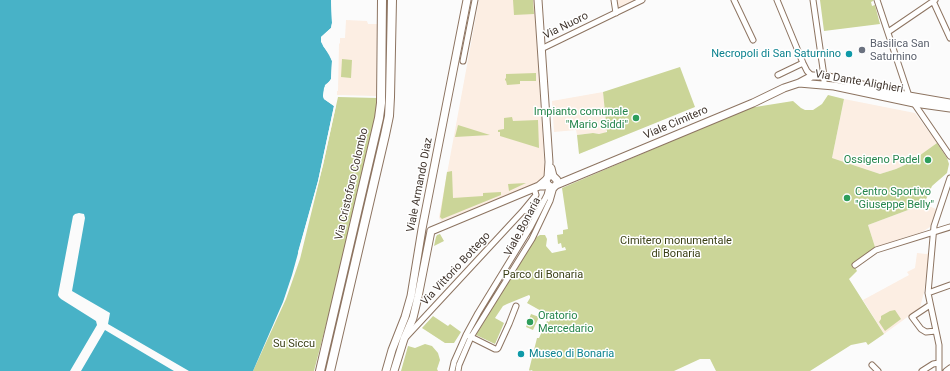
<!DOCTYPE html>
<html>
<head>
<meta charset="utf-8">
<style>
  body { margin:0 }
  canvas { display:block; background:#fbfbfb }
</style>
</head>
<body>
<canvas width="950" height="371"></canvas>
<script>
const context = document.querySelector('canvas').getContext('2d');
context.lineJoin = 'round';
function paint(path, color) {
  context.fillStyle = color;
  context.fill(path, 'evenodd');
}
function poly(rows) {
  const path = new Path2D();
  for (const r of rows) {
    path.moveTo(r[0], r[1]);
    for (let i = 2; i < r.length; i += 2) path.lineTo(r[i], r[i + 1]);
  }
  return path;
}
function trace(path, color, width, dash) {
  context.strokeStyle = color;
  context.lineWidth = width;
  context.lineCap = dash ? 'butt' : 'round';
  context.setLineDash(dash || []);
  context.stroke(path);
}
function write(font, color, halo, rows, align = 'center') {
  context.font = font + ' Roboto,sans-serif';
  context.lineWidth = 3;
  context.setLineDash([]);
  context.textBaseline = 'middle';
  context.strokeStyle = halo;
  context.fillStyle = color;
  for (const [text, x, y, turn = 0] of rows) {
    context.save();
    context.translate(x, y);
    context.rotate((+turn || 0) * Math.PI / 180);
    context.textAlign = isNaN(turn) ? turn : align;
    if (halo) context.strokeText(text, 0, 0);
    context.fillText(text, 0, 0);
    context.restore();
  }
}
paint(poly([
  [479,0,534,0,545,174,544,178,541,182,442,221,440,220,439,217],
  [616,0,635,0,618,9],
  [346,20,367,21,368,24,377,24,376,96,337,95,337,91,338,91,339,44,340,43,340,38,345,38],
  [603,92,607,130,605,133,599,134,593,133,577,135,576,130,554,132,552,101],
  [844,99,915,113,937,143,909,163,896,169,880,174,832,158],
  [924,204,936,209,930,227,922,232,875,247,868,225],
  [917,253,926,254,929,253,924,292,920,308,884,334,863,300,909,275,907,272,915,268]
]), '#fceee3');
paint(poly([
  [513,0,533,0,534,14,514,15],
  [820,0,873,0,873,1,871,2,872,6,875,5,880,24,824,31],
  [342,59,352,60,351,78,341,77],
  [680,67,695,107,579,154,577,135,593,133,599,134,607,132,603,92],
  [536,73,536,81,520,81,520,84,507,85,506,81,505,80,505,79,506,78,506,74],
  [828,95,844,99,832,158,880,174,896,169,909,163,937,143,947,158,949,164,947,173,932,186,924,204,868,225,875,247,853,264,857,271,849,279,884,334,868,345,866,342,851,345,810,371,716,371,710,359,700,359,674,371,533,371,531,370,530,371,529,370,537,338,539,338,547,321,549,322,552,317,527,303,530,298,530,296,529,295,507,304,503,306,495,318,504,323,495,344,476,335,535,238,540,235,545,235,547,239,546,246,552,253,566,250,565,247,562,248,561,243,558,244,557,235,563,234,563,230,568,229,562,188,749,108,793,101,801,108,805,110,813,110,822,104],
  [338,97,377,98,375,117,333,298,314,371,253,371,286,299,300,259,323,165],
  [512,117,513,121,538,120,539,148,500,136,500,132,498,132,498,130,504,129,504,118],
  [458,125,490,135,455,137],
  [452,171,453,198,483,196,483,193,501,192,501,195,442,219,440,217,447,172],
  [526,183,509,191,508,184],
  [440,234,444,241,434,246,436,237,437,235],
  [895,310,901,319,885,331,879,322,881,319,881,316,890,311],
  [531,314,539,317,533,330,526,327],
  [433,316,448,326,450,324,461,332,454,343,445,343,422,328],
  [425,344,432,346,438,353,440,360,437,369,438,371,401,371,408,346,415,348]
]), '#cbd598');
paint(poly([
  [0,0,331,0,332,23,331,28,321,37,323,46,330,55,332,61,331,79,330,81,325,85,323,96,324,99,334,106,318,181,292,275,283,302,253,371,189,371,108,324,110,313,72,291,85,218,84,214,79,213,75,214,73,216,58,295,59,297,61,299,96,321,97,325,70,371,0,371],
  [105,330,152,358,174,371,81,371]
]), '#48b2c7');
paint(poly([
  [331,0,333,0,334,23,333,29,323,38,323,42,331,54,334,60,334,70,333,79,332,82,327,86,325,89,325,96,326,98,336,105,323,165,299,256,298,252,318,181,334,106,324,99,323,96,324,88,331,79,332,61,329,55,321,42,321,37,331,28,332,23]
]), '#fbfbfb');
const street = poly([
  [614,0,616,13],
  [734,0,753,40],
  [777,0,803,63,807,71,812,76],
  [813,0,824,76,824,85],
  [877,0,909,96,950,156],
  [933,1,950,38],
  [888,32,935,0],
  [541,49,642,0],
  [463,61,475,0],
  [778,75,803,63],
  [523,211,528,210,532,211,533,213,535,218],
  [855,265,876,250,950,227],
  [928,293,950,285],
  [930,305,912,317,921,329,926,332,936,331],
  [407,336,522,212,536,195,534,188],
  [469,336,495,349,497,349,498,348,509,324,516,306],
  [872,365,878,371],
  [452,371,454,362,466,335,478,313,530,228,547,195,549,187],
  [458,371,459,365,471,337,532,239,550,201,554,187],
  [922,371,933,364,939,363],
  [939,371,939,345,928,293,934,226,950,178],
  [946,371,950,368]
]);
const secondary = poly([
  [538,0,549,162,548,177,546,180,539,186],
  [799,83,834,86,914,103,950,108],
  [546,180,547,184,551,187,554,187,557,184,557,180,553,176,551,168],
  [556,185,753,103,784,88,799,83,812,76,824,76,909,96,950,103],
  [431,231,539,186,544,186],
  [386,371,392,350,405,317,411,296,422,229,467,0],
  [394,371,404,339,413,318,418,297,431,231]
]);
const primary = poly([
  [320,371,379,118,381,103,382,0],
  [330,371,385,135,389,116,390,97,392,0]
]);
trace(street, '#8d7461', 7);
trace(secondary, '#8d7461', 9);
trace(primary, '#8d7461', 10);
trace(street, '#fff', 5);
trace(secondary, '#fff', 7);
trace(primary, '#fff', 8);
for (const [x, y, r, color] of [
  [862,50,4,"#6b7280"],
  [849,54,4,"#0f9aa8"],
  [636,118,4,"#2e9e5b"],
  [928,160,4,"#2e9e5b"],
  [847,198,4,"#2e9e5b"],
  [530,322,4,"#2e9e5b"],
  [521,354,4,"#0f9aa8"]
]) {
  const dot = new Path2D();
  dot.arc(x, y, r, 0, 2 * Math.PI);
  context.fillStyle = color;
  context.fill(dot);
  trace(dot, '#fff', 1.5);
}
write('11px', '#41362e', '#fff', [
  ["Via Nuoro",566,26,-26],
  ["Via Dante Alighieri",859,82,10],
  ["Viale Cimitero",676,123,-23],
  ["Via Cristoforo Colombo",352,184,-77],
  ["Viale Armando Diaz",420,185,-79],
  ["Viale Bonaria",523,227,-62],
  ["Via Vittorio Bottego",456,269,-47]
]);
write('11px', '#5b616d', '#fff', [
  ["Basilica San",870,44],
  ["Saturnino",870,57]
], 'left');
write('11px', '#0d838f', '#fff', [
  ["Necropoli di San Saturnino",841,54],
  ["Museo di Bonaria",529,354,"left"]
], 'right');
write('11px', '#27864d', '#fff', [
  ["Impianto comunale",628,112],
  ["\"Mario Siddi\"",628,125],
  ["Ossigeno Padel",920,160],
  ["Centro Sportivo",855,192,"left"],
  ["\"Giuseppe Belly\"",855,205,"left"],
  ["Oratorio",538,316,"left"],
  ["Mercedario",538,329,"left"]
], 'right');
write('11px', '#3b4016', '#fff', [
  ["Cimitero monumentale",676,241],
  ["di Bonaria",676,254],
  ["Parco di Bonaria",543,275],
  ["Su Siccu",294,344]
]);
</script>
</body>
</html>
